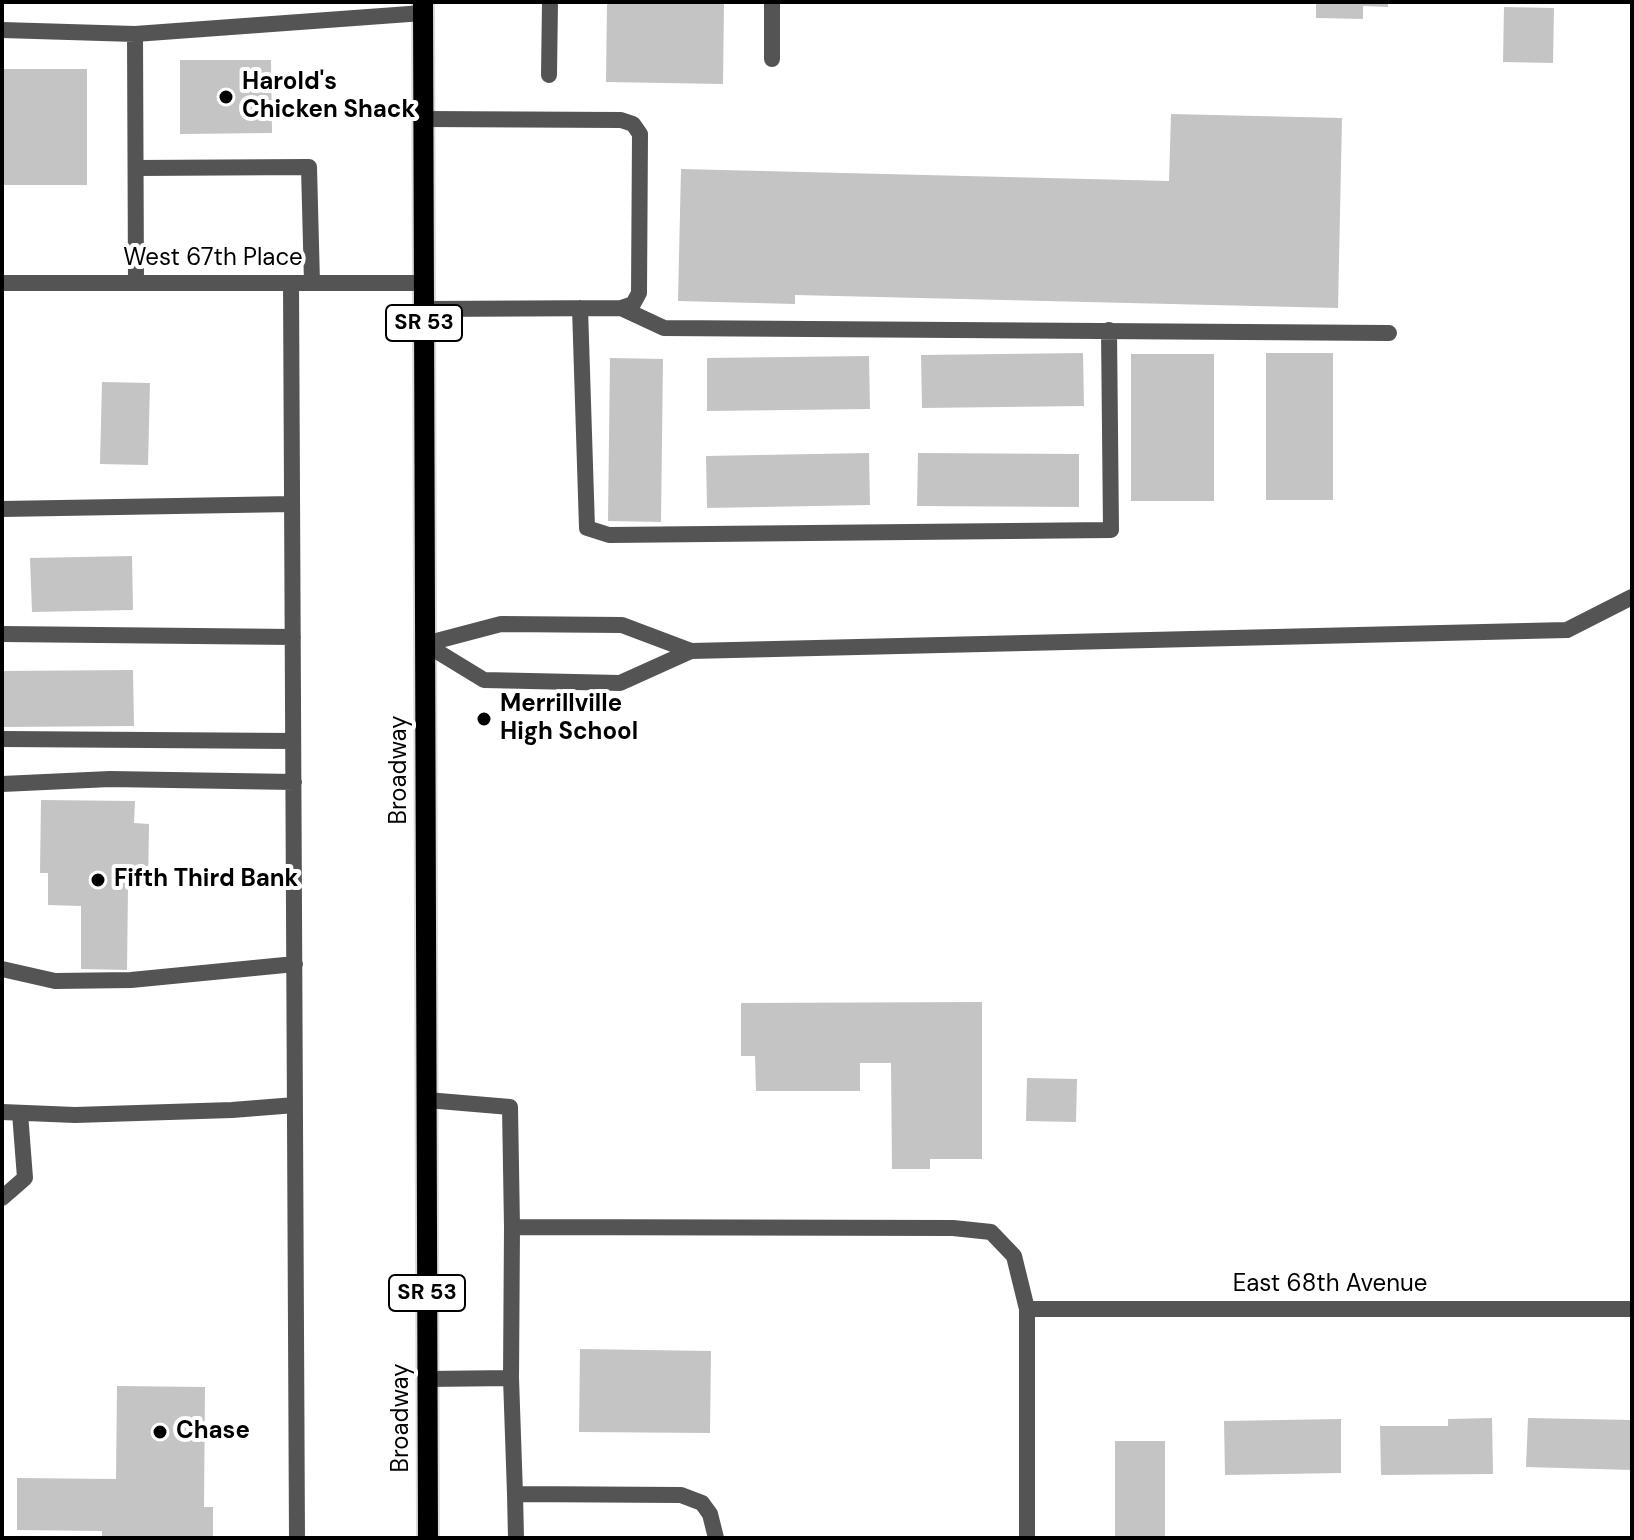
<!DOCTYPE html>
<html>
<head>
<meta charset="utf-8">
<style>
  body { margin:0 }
  #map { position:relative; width:1634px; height:1540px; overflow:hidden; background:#fff; font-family:"DM Sans",sans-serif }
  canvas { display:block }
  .frame { position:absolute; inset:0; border:4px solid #000; pointer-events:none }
</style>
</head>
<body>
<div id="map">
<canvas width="1634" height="1540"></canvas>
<div class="frame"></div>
</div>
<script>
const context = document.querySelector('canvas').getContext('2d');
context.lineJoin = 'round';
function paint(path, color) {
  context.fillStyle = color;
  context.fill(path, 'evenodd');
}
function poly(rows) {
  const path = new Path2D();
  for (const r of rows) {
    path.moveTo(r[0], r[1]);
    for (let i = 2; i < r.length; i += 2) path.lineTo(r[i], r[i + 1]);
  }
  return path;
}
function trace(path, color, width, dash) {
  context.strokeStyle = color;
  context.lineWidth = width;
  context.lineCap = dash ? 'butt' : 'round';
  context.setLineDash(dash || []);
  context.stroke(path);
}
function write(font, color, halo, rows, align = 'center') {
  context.font = font + ' "DM Sans",sans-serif';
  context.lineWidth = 8;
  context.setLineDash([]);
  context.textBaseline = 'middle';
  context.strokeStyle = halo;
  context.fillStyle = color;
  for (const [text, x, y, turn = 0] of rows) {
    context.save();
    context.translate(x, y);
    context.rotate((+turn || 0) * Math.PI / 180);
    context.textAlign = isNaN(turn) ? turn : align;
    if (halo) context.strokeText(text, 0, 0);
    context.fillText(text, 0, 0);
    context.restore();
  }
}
paint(poly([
  [607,2,724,2,723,84,606,82],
  [1316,2,1388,2,1388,7,1363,6,1363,19,1316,18],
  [1504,7,1554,8,1553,63,1503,62],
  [180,60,271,60,272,133,180,134],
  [2,69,87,69,87,185,2,185],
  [1171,114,1342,118,1338,308,795,295,795,304,678,301,681,169,1169,181],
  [1083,353,1084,406,922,408,921,355],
  [1266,353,1333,353,1333,500,1266,500],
  [1131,354,1214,354,1214,501,1131,501],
  [869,356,870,409,707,411,707,358],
  [610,358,663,359,661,522,608,521],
  [102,382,150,383,148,465,100,464],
  [869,453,870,505,707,508,706,456],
  [918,453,1079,454,1079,507,917,506],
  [132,556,133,610,32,612,30,558],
  [133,670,134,726,2,727,2,671],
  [41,800,135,801,134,823,149,824,148,888,128,888,127,970,81,969,81,906,48,905,48,873,40,873],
  [982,1002,982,1159,930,1159,930,1169,892,1169,891,1063,860,1063,860,1091,756,1091,755,1056,741,1056,741,1003],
  [1027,1078,1077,1079,1076,1122,1026,1121],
  [580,1349,711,1351,710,1433,579,1432],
  [117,1386,205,1387,204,1507,213,1507,213,1538,102,1538,102,1531,17,1530,17,1478,116,1479],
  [1492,1418,1493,1474,1381,1475,1380,1426,1448,1426,1448,1419],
  [1528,1418,1632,1420,1632,1470,1526,1467],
  [1341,1419,1341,1473,1225,1475,1224,1421],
  [1115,1441,1165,1441,1165,1538,1115,1538]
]), '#c4c4c4');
const primary = poly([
  [423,2,428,1538]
]);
trace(primary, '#dbdbdb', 24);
trace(poly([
  [772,2,772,59],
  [2,30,135,34],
  [549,75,550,2],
  [424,119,621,120,633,124,640,134,639,293,633,304,621,308,424,309],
  [136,168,309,167,312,283],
  [136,283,135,34,423,13],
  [291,283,297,1538],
  [580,308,587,528,609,535,1111,530,1109,330],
  [621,308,664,328,1389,333],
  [2,509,292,504],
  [2,634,293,637],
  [425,644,501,624,622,625,691,651,1567,630,1632,597],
  [425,644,484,680,620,683,691,651],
  [2,739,293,741],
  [2,784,110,779,294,782],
  [2,969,55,981,131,980,295,964],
  [427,1100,510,1107,512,1227,953,1228,991,1232,1014,1256,1027,1309],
  [2,1112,75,1115,232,1110,295,1105],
  [2,1198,25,1178,20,1113],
  [511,1378,512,1227],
  [427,1379,511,1378,515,1494,681,1495,702,1503,710,1514,716,1538],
  [515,1494,516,1538]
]), '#545454', 16);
trace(poly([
  [2,283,424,283],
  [1027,1538,1027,1309,1632,1309]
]), '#545454', 16);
trace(primary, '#000', 20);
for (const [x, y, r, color] of [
  [226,97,8,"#000"],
  [484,719,8,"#000"],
  [98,880,8,"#000"],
  [160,1432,8,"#000"]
]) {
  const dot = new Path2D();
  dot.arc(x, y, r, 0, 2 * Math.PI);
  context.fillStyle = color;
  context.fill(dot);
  trace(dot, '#fff', 3);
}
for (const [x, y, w] of [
  [424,323,76],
  [427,1293,76]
]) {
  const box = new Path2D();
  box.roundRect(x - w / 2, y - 18, w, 36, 6);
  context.fillStyle = '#fff';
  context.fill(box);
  trace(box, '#000', 2);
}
write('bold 22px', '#000', null, [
  ["SR 53",424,323],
  ["SR 53",427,1293]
]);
write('bold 24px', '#000', '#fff', [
  ["Harold's",242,83],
  ["Chicken Shack",242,111],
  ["Merrillville",500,705],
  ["High School",500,733],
  ["Fifth Third Bank",114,880],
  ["Chase",176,1432]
], 'left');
write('24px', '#000', '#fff', [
  ["West 67th Place",213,259],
  ["Broadway",400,770,-90],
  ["East 68th Avenue",1330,1285],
  ["Broadway",402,1418,-90]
]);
</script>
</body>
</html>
